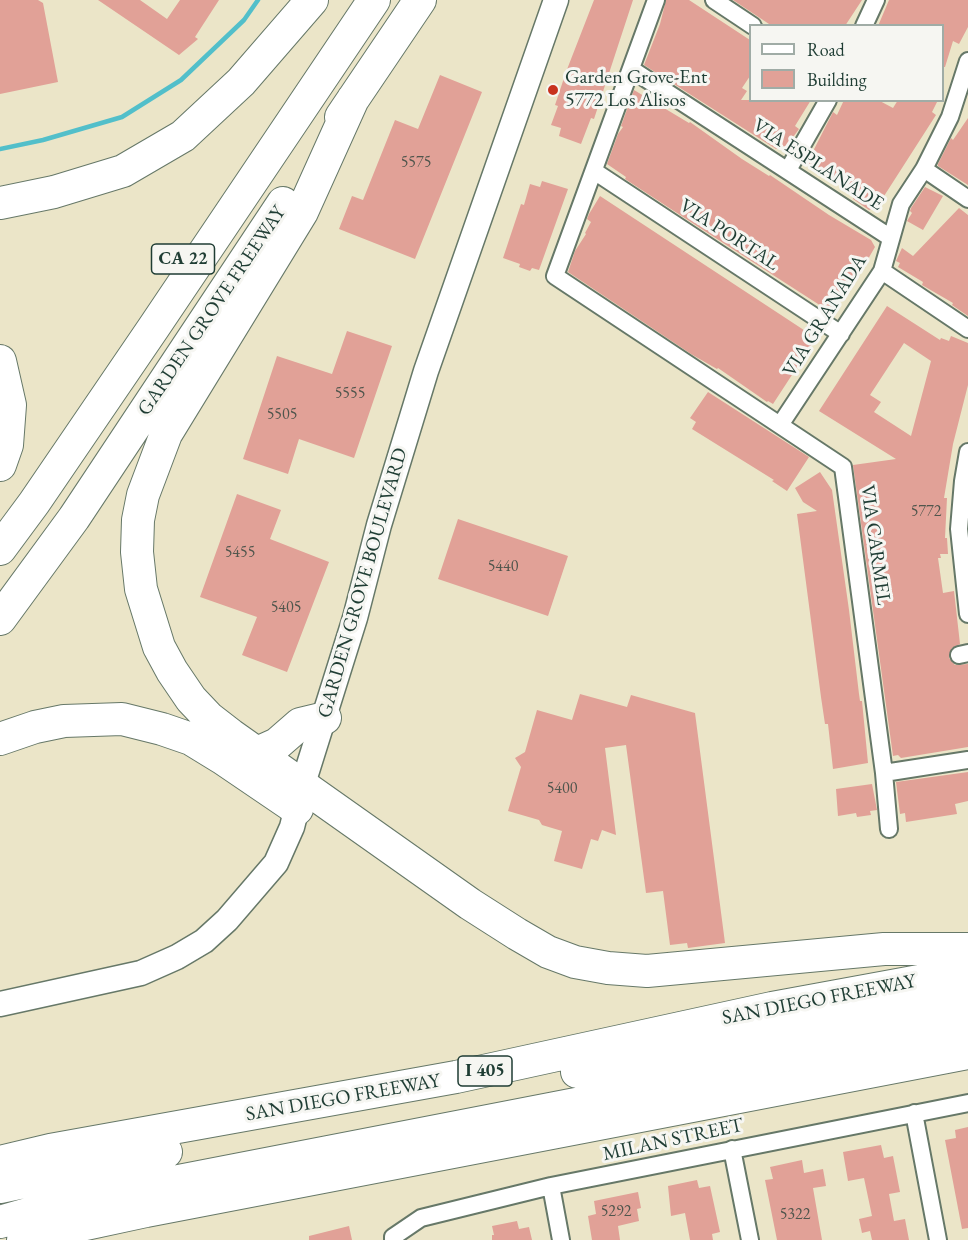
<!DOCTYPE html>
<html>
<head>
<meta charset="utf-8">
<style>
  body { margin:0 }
  #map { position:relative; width:968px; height:1240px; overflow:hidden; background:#ebe5c8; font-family:"EB Garamond",serif }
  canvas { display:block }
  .legend { position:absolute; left:749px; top:24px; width:195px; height:78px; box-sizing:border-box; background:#f6f6f2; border:2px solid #a0aca6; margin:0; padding:8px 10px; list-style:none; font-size:18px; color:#1f3d34 }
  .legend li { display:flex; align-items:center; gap:12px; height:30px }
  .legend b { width:30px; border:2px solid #a0aca6 }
</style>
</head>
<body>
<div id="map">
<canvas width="968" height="1240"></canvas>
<ul class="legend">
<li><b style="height:8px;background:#fff"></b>Road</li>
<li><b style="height:16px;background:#e1a197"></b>Building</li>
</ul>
</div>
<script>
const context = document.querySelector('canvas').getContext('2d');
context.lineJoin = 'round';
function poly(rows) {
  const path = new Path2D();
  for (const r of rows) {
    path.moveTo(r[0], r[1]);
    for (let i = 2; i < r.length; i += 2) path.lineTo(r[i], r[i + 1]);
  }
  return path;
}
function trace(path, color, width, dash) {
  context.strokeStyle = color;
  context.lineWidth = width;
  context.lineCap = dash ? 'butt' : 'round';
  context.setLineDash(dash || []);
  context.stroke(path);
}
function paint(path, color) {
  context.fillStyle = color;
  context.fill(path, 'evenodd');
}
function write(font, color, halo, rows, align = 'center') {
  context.font = font + ' "EB Garamond",serif';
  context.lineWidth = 6;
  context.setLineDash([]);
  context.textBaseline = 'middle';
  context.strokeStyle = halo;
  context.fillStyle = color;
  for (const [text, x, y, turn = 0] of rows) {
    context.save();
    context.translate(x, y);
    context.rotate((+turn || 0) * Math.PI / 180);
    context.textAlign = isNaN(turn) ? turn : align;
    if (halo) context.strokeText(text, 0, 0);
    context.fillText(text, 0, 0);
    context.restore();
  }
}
trace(poly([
  [0,149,43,140,122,117,181,80,244,20,258,0]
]), '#52bfca', 4.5);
paint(poly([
  [0,0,38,0,43,3,58,82,0,94],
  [98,0,140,0,167,19,180,0,219,0,195,37,198,39,179,55],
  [594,0,633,0,594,119,591,118,581,144,559,136,561,128,551,125,558,106,555,105,566,72],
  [666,0,689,0,750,40,750,76,742,88,747,91,741,100,811,100,795,126,799,129,785,148,776,149,644,65,660,24],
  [733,0,862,0,845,26,772,26],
  [889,0,968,0,968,27,959,44,953,41,945,67,942,67,942,26,878,26],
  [440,75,482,92,415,259,339,229,352,196,363,200,395,120,418,129],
  [634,90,689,123,690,122,742,159,769,176,770,175,829,215,871,240,875,247,864,266,861,264,847,288,849,289,832,313,700,228,625,179,626,177,607,164,618,134,623,127,621,126],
  [844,100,878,100,893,108,898,100,938,100,932,112,936,115,877,207,869,210,853,199,854,196,841,188,844,183,806,165,833,112,837,115],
  [968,118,968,185,938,166,938,164,951,138,953,140],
  [542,181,568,189,539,270,532,268,530,271,519,267,520,264,503,258,521,204,524,205,530,184,540,187],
  [925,187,943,196,923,230,907,221,912,213,910,211,911,208],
  [600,196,816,338,773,404,768,401,767,402,718,368,717,369,691,354,568,272,575,251,586,234,585,233,591,222,587,219,589,214],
  [959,208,968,215,968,316,952,305,953,303,922,285,923,282,898,267,900,263,896,261,902,248,913,256],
  [887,306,940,340,941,338,949,341,951,336,968,343,968,385,953,444,944,498,947,498,945,538,947,538,948,554,940,554,941,558,938,558,943,593,954,591,960,644,952,648,949,658,955,665,968,664,968,747,901,758,898,755,893,756,853,465,896,459,819,411],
  [904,343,931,361,911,436,874,412,881,402,870,395],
  [347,331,392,346,354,458,299,439,288,474,243,459,277,356,332,374],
  [708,392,809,457,787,491,772,481,774,480,692,429,696,422,690,418],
  [820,472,832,490,849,610,859,694,860,701,862,701,868,763,833,769,828,724,825,724,821,697,797,514,817,511,803,502,795,488],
  [237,494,281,510,270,539,329,562,287,672,242,655,257,617,200,597],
  [458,519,568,556,548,616,438,579],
  [580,694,627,707,631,695,695,713,725,943,688,948,687,943,670,945,663,891,646,893,626,745,605,748,616,835,602,830,598,841,591,839,582,869,554,861,562,831,542,825,539,820,508,811,521,767,515,758,525,752,537,710,572,720],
  [968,772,968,801,955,804,957,814,906,822,905,813,900,814,896,782],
  [872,784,877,810,870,811,871,815,857,817,856,813,838,816,836,789],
  [968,1127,968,1228,962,1229,945,1140,956,1138,955,1130],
  [881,1145,884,1158,893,1156,900,1192,889,1194,894,1221,905,1219,909,1240,872,1240,870,1231,862,1233,859,1219,872,1216,864,1178,848,1181,843,1152],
  [802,1160,804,1173,823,1169,826,1186,813,1188,822,1240,777,1240,765,1180,773,1179,770,1167],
  [697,1180,699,1188,710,1186,720,1232,712,1234,713,1240,690,1240,685,1213,671,1216,668,1186],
  [638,1192,641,1208,637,1209,639,1221,618,1226,620,1240,592,1240,588,1216,596,1214,594,1201],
  [517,1221,519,1229,529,1227,532,1240,492,1240,492,1235,494,1235,492,1226],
  [349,1226,352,1240,309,1240,309,1236]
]), '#e1a197');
const minor = poly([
  [656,0,555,276,843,467,884,773,889,829],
  [714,0,753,26],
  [864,26,876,0],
  [631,69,891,238],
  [924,169,968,199],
  [788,170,828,100],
  [594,171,841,334],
  [882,271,968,329],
  [780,425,882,271,901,204,924,169,950,117,968,61],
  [968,452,963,481,959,529,968,614],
  [959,655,968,653],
  [884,773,968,760],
  [914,1113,938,1240],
  [732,1149,750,1240],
  [551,1186,561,1240],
  [393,1240,393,1237,421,1218,551,1186,968,1103]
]);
const secondary = poly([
  [0,1004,141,973,177,957,204,941,227,920,276,863,292,827,302,787,355,618,379,525,426,371,556,0]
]);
const motorway = poly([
  [353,99,302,212,166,434,143,495,138,520,137,552,141,589,159,647,172,671,191,699,209,718,231,735,470,904,517,934,548,952,575,962,608,968,647,971,884,949,968,949],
  [341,117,420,0],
  [0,203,54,192,123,171,183,136,241,82,312,0],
  [0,361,10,405,7,445,0,465],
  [0,549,34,503,154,327,374,0],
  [0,619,74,518,283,203],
  [0,739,35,727,64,721,122,719,162,729,191,739,222,758,297,809],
  [257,753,277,744,300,724,325,718],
  [577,1072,968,996],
  [0,1162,50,1150,456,1077,772,1008,968,972],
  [0,1187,166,1152],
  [0,1222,35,1212,153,1186,968,1028],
  [23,1240,44,1233,146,1211,968,1053]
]);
trace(minor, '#667868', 20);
trace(secondary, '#667868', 27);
trace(motorway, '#667868', 34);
trace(minor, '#fff', 16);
trace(secondary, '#fff', 24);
trace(motorway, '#fff', 32);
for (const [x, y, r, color] of [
  [553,90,6,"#c8321e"]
]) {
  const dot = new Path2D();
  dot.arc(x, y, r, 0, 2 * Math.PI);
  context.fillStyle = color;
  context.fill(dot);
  trace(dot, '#f6f6f2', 2);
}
write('16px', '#50564d', null, [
  ["5575",416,163],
  ["5555",350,394],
  ["5505",282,415],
  ["5772",926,512],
  ["5455",240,553],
  ["5440",503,567],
  ["5405",286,608],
  ["5400",562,789],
  ["5292",616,1212],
  ["5322",795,1215]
]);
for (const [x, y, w] of [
  [183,259,63],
  [485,1071,54]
]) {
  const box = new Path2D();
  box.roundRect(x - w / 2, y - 15, w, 30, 4.5);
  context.fillStyle = '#f6f6f2';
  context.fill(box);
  trace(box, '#1f3d34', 1.5);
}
write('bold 18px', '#1f3d34', null, [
  ["CA 22",183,259],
  ["I 405",485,1071]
]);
write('20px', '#1f3d34', '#f6f6f2', [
  ["Garden Grove-Ent",565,78],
  ["5772 Los Alisos",565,101]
], 'left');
write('20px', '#1f3d34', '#f6f6f2', [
  ["VIA ESPLANADE",818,165,33],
  ["VIA PORTAL",729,235,33],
  ["GARDEN GROVE FREEWAY",212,311,-56],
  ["VIA GRANADA",825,316,-58],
  ["VIA CARMEL",875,545,82],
  ["GARDEN GROVE BOULEVARD",363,583,-74],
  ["SAN DIEGO FREEWAY",819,1000,-11],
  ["SAN DIEGO FREEWAY",343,1098,-10],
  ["MILAN STREET",673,1140,-12]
]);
</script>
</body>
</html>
